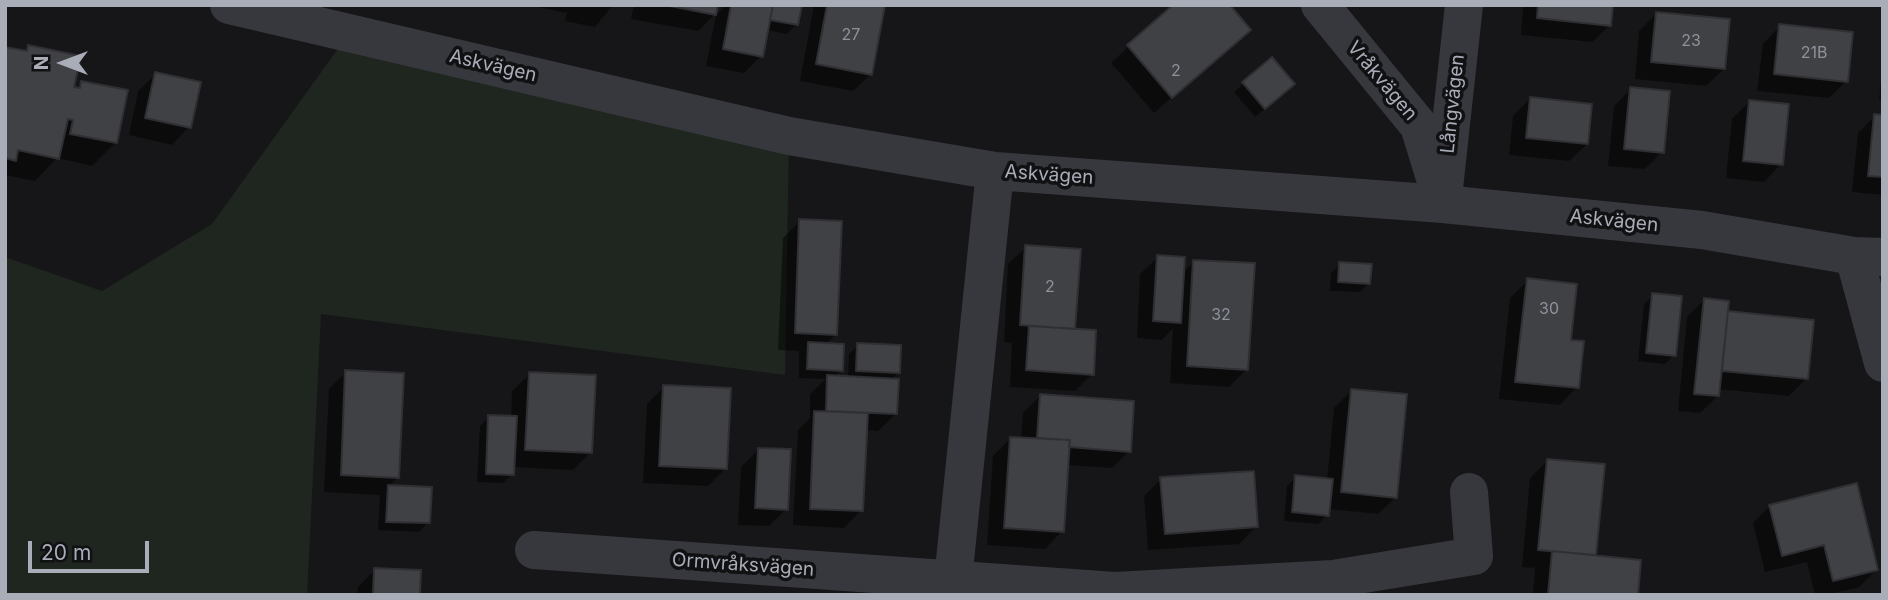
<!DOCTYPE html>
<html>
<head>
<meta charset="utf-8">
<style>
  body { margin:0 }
  #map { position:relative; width:1888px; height:600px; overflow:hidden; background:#161618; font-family:Inter,sans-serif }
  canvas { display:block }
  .frame { position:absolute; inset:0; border:7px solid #a8adb8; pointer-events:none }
  .north { position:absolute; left:28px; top:28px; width:70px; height:70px; -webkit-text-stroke:5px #111113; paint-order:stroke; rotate:270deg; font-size:19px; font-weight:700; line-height:28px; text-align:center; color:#a8adb8 }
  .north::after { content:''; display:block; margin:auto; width:24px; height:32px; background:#a8adb8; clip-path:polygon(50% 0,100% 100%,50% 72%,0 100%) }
  .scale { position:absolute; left:28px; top:541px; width:121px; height:32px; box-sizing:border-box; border:4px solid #a8adb8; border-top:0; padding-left:9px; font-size:21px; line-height:24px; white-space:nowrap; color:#a8adb8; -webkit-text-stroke:5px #111113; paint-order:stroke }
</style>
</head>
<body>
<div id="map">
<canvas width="1888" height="600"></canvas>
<div class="frame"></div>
<div class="north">N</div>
<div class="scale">20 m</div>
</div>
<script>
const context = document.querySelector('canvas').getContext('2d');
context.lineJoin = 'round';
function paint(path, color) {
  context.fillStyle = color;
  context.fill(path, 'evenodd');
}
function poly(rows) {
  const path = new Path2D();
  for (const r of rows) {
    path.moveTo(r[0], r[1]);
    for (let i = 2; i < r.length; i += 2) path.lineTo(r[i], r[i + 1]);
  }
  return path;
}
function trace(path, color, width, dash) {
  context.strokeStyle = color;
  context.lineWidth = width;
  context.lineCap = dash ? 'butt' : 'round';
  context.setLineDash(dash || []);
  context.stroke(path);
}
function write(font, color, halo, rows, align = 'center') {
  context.font = font + ' Inter,sans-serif';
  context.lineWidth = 7;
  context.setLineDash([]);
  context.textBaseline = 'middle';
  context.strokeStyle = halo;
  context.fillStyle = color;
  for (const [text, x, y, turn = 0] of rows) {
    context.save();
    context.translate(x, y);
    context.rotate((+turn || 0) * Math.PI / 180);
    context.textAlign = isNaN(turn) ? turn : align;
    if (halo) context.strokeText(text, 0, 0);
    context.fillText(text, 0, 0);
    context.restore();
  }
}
paint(poly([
  [350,32,789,136,785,375,321,314,307,595,5,595,5,257,102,291,212,224]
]), '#1e261f');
paint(poly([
  [527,5,613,5,595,27,565,21,567,13],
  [634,5,717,5,715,14,698,31,631,19],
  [726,5,800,5,796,25,787,34,766,30,761,56,744,73,706,66,716,15],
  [814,5,884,5,871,74,853,91,800,81],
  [1523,5,1611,5,1610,25,1592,42,1521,35],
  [1656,14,1724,69,1706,86,1635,79,1639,31],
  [1780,26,1846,81,1829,98,1757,91,1763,44],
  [1249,30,1154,113,1111,63,1129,46],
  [29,47,72,88,76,89,82,82,115,143,92,166,57,158,35,181,5,175,5,48,23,52],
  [1883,60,1883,101,1879,100],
  [156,74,189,127,172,145,129,135,138,91],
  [1243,84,1284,93,1255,117,1234,92],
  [1631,89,1662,152,1645,169,1608,166,1614,106],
  [1530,99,1587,144,1569,161,1509,155,1513,116],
  [1750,101,1781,164,1764,182,1726,178,1732,119],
  [1875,116,1883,116,1883,195,1852,192,1858,133],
  [800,221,836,334,825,345,842,370,834,377,848,378,849,354,858,345,898,373,891,380,896,414,878,431,865,430,861,510,844,528,793,525,798,430,810,418,810,394,826,379,799,378,799,351,778,350,783,238],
  [1026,247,1074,330,1092,374,1075,391,1010,387,1012,343,1004,342,1008,264],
  [1158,257,1182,273,1194,262,1247,369,1229,387,1170,383,1173,328,1162,340,1137,338,1140,274],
  [1340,264,1369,283,1360,292,1330,291,1331,273],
  [1528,280,1570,341,1577,387,1560,405,1499,399,1510,298],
  [1653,295,1674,355,1665,364,1638,361,1644,304],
  [1704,300,1726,313,1812,321,1806,379,1789,396,1718,389,1718,396,1700,413,1678,411,1687,317],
  [346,372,398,477,388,487,428,522,419,532,378,530,380,495,324,492,329,389],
  [530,374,591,452,573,470,513,467,512,474,503,483,477,482,480,426,489,417,511,418,512,391],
  [664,387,726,468,708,486,643,483,647,404],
  [1351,391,1396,497,1378,514,1328,509,1327,515,1318,524,1284,521,1287,486,1296,477,1327,480,1334,408],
  [1040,396,1129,451,1112,468,1067,465,1062,531,1045,549,987,545,993,456,1011,438,1021,439,1023,413],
  [758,450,786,509,769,526,738,525,741,467],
  [1548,460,1603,466,1594,557,1636,595,1533,595,1535,568,1522,567,1530,478],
  [1161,479,1257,526,1239,544,1148,550,1144,496],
  [1770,506,1876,570,1859,587,1826,595,1815,595,1807,562,1765,572,1753,523],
  [375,570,418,595,357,595,358,587]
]), '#0007');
const building = poly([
  [665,5,718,5,716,15,665,5],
  [731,5,773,5,763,57,723,49,731,5],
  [773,5,802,5,798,25,770,20,773,5],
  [827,5,885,5,872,75,816,64,827,5],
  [1173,5,1230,5,1251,30,1172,98,1127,45,1173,5],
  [1538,5,1613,5,1611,26,1537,18,1538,5],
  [1656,12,1730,19,1725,69,1651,62,1656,12],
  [1779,24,1853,32,1848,82,1774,74,1779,24],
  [28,45,81,56,74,87,80,88,81,81,128,90,117,143,70,134,73,120,68,119,59,159,18,150,16,161,5,158,5,47,27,51,28,45],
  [1272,57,1295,84,1265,109,1242,82,1272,57],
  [155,72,201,82,191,128,145,118,155,72],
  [1630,87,1670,91,1664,153,1624,149,1630,87],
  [1530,97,1592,104,1588,144,1526,138,1530,97],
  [1749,100,1789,104,1783,165,1743,161,1749,100],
  [1874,114,1883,115,1883,177,1868,176,1874,114],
  [799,219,842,221,837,335,795,333,799,219],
  [1025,245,1081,249,1075,329,1020,325,1025,245],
  [1157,255,1185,257,1181,323,1153,321,1157,255],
  [1193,260,1255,263,1248,370,1187,366,1193,260],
  [1339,262,1372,264,1370,284,1338,282,1339,262],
  [1527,278,1577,284,1571,340,1584,341,1579,388,1515,382,1527,278],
  [1652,293,1682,296,1676,356,1646,353,1652,293],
  [1704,298,1729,301,1719,396,1694,394,1704,298],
  [1728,311,1814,320,1808,379,1722,371,1728,311],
  [1029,326,1096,330,1094,375,1026,370,1029,326],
  [808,342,844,344,843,371,807,369,808,342],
  [857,343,901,345,900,373,856,371,857,343],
  [345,370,404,373,399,478,341,475,345,370],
  [529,372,596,375,592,453,525,450,529,372],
  [827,375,899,379,897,414,826,411,827,375],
  [663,385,731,388,727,469,659,466,663,385],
  [1351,389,1407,394,1397,498,1341,492,1351,389],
  [1040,394,1134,401,1131,452,1069,447,1070,440,1037,438,1040,394],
  [814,411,868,413,863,511,810,509,814,411],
  [488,415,517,416,514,475,486,474,488,415],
  [1010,437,1070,440,1064,532,1004,528,1010,437],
  [758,448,791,449,788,510,755,508,758,448],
  [1547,459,1605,464,1596,555,1538,550,1547,459],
  [1254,471,1258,527,1165,534,1160,477,1254,471],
  [1295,475,1333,479,1329,516,1292,512,1295,475],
  [1857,483,1878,570,1833,581,1824,545,1782,556,1769,505,1857,483],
  [388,485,432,487,430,523,386,522,388,485],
  [1552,551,1641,560,1638,595,1548,595,1552,551],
  [374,568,421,570,420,595,373,595,374,568]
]);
paint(building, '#404145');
trace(building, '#303034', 2);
trace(poly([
  [229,5,789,136,995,171,1443,204,1702,230,1854,256,1883,257],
  [1320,5,1419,126,1443,204],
  [1444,188,1464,5],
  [1854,256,1883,363],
  [534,550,1115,591,1333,579,1474,556,1469,492],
  [953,580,995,171]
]), '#37383d', 38);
write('16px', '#8e929b', null, [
  ["27",851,35],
  ["23",1691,41],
  ["21B",1814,53],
  ["2",1176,71],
  ["2",1050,287],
  ["30",1549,309],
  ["32",1221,315]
]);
write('19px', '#a8adb8', '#111113', [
  ["Askvägen",493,66,13],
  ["Vråkvägen",1382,81,50],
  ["Långvägen",1453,104,-84],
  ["Askvägen",1049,175,4],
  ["Askvägen",1614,221,6],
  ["Ormvråksvägen",743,565,4]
]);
</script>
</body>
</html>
